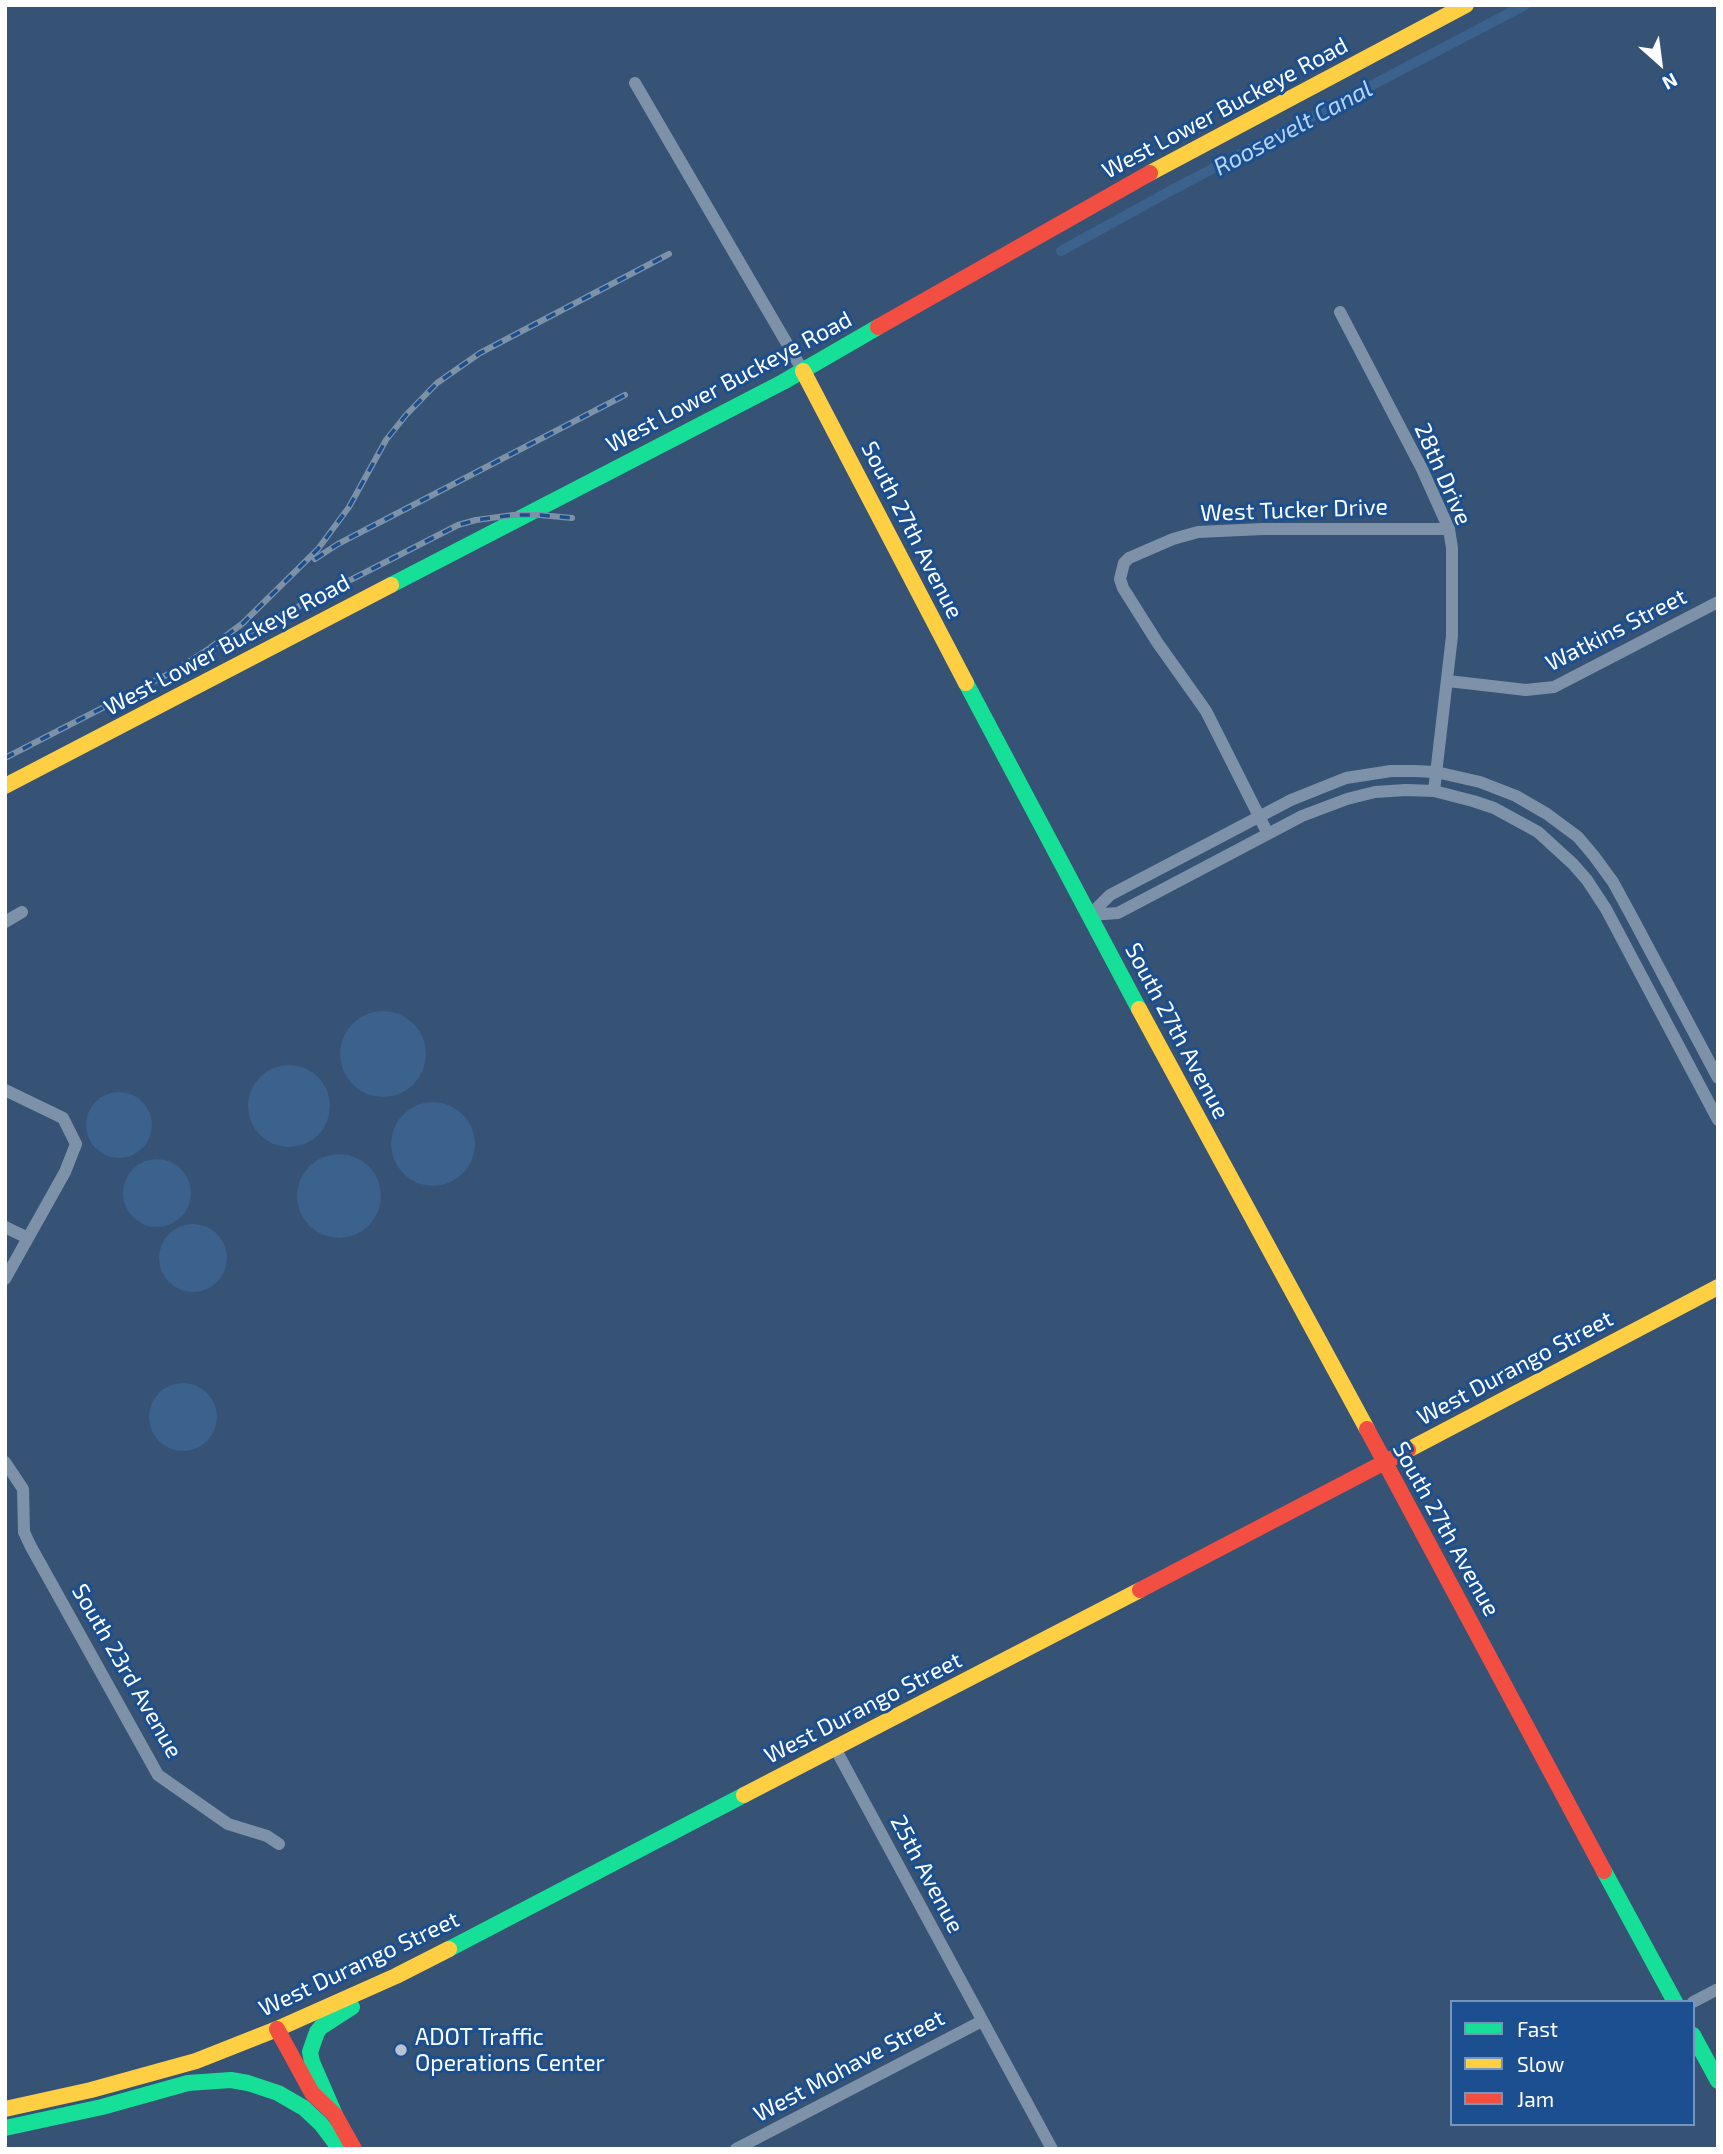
<!DOCTYPE html>
<html>
<head>
<meta charset="utf-8">
<style>
  body { margin:0 }
  #map { position:relative; width:1723px; height:2154px; overflow:hidden; background:#365274; font-family:"Exo 2",sans-serif }
  canvas { display:block }
  .frame { position:absolute; inset:0; border:7px solid #fff; pointer-events:none }
  .legend { position:absolute; left:1450px; top:2000px; width:245px; height:126px; box-sizing:border-box; background:#1b4f8f; border:2px solid #7695bc; margin:0; padding:9px 12px; list-style:none; font-size:21px; color:#fff }
  .legend li { display:flex; align-items:center; gap:14px; height:35px }
  .legend b { width:35px; border:2px solid #7695bc }
  .north { position:absolute; left:1625px; top:28px; width:70px; height:70px; -webkit-text-stroke:5px #1b4f8f; paint-order:stroke; rotate:152deg; font-size:19px; font-weight:700; line-height:28px; text-align:center; color:#fff }
  .north::after { content:''; display:block; margin:auto; width:24px; height:32px; background:#fff; clip-path:polygon(50% 0,100% 100%,50% 72%,0 100%) }
</style>
</head>
<body>
<div id="map">
<canvas width="1723" height="2154"></canvas>
<div class="frame"></div>
<ul class="legend">
<li><b style="height:9px;background:#16e098"></b>Fast</li>
<li><b style="height:9px;background:#ffcf43"></b>Slow</li>
<li><b style="height:9px;background:#f24e42"></b>Jam</li>
</ul>
<div class="north">N</div>
</div>
<script>
const context = document.querySelector('canvas').getContext('2d');
context.lineJoin = 'round';
function paint(path, color) {
  context.fillStyle = color;
  context.fill(path, 'evenodd');
}
function poly(rows) {
  const path = new Path2D();
  for (const r of rows) {
    if (r.length === 3) {
      path.moveTo(r[0] + r[2], r[1]);
      path.arc(r[0], r[1], r[2], 0, 2 * Math.PI);
      continue;
    }
    path.moveTo(r[0], r[1]);
    for (let i = 2; i < r.length; i += 2) path.lineTo(r[i], r[i + 1]);
  }
  return path;
}
function trace(path, color, width, dash) {
  context.strokeStyle = color;
  context.lineWidth = width;
  context.lineCap = dash ? 'butt' : 'round';
  context.setLineDash(dash || []);
  context.stroke(path);
}
function write(font, color, halo, rows, align = 'center') {
  context.font = font + ' "Exo 2",sans-serif';
  context.lineWidth = 6;
  context.setLineDash([]);
  context.textBaseline = 'middle';
  context.strokeStyle = halo;
  context.fillStyle = color;
  for (const [text, x, y, turn = 0] of rows) {
    context.save();
    context.translate(x, y);
    context.rotate((+turn || 0) * Math.PI / 180);
    context.textAlign = isNaN(turn) ? turn : align;
    if (halo) context.strokeText(text, 0, 0);
    context.fillText(text, 0, 0);
    context.restore();
  }
}
paint(poly([
  [383,1054,43],
  [289,1106,41],
  [119,1125,33],
  [433,1144,42],
  [339,1196,42],
  [157,1193,34],
  [193,1258,34],
  [183,1417,34]
]), '#3b618d');
trace(poly([
  [1061,251,1172,190,1525,5]
]), '#3b618d', 10);
trace(poly([
  [635,83,803,371],
  [1340,312,1422,469,1449,529,1452,548,1452,636,1434,791],
  [1448,681,1526,690,1554,687,1718,602],
  [1268,834,1206,711,1157,642,1123,588,1120,579,1124,563,1129,558,1173,539,1198,532,1263,529,1449,529],
  [1090,915,1118,913,1302,816,1347,799,1375,792,1406,790,1434,791,1473,801,1494,808,1538,832,1573,864,1587,880,1606,909,1718,1120],
  [1090,915,1110,895,1291,800,1346,778,1391,771,1414,771,1436,772,1480,782,1516,796,1547,814,1578,837,1594,856,1613,882,1631,915,1718,1078],
  [5,922,22,912],
  [5,1090,63,1118,76,1144,65,1172,5,1279],
  [5,1227,28,1238],
  [5,1462,23,1489,24,1532,30,1545,158,1775,228,1824,267,1836,279,1844],
  [835,1748,1052,2149],
  [1693,2002,1718,1989],
  [736,2149,982,2021]
]), '#7d92a8', 12);
trace(poly([
  [391,585,783,382,878,327],
  [966,683,1139,1009],
  [1604,1871,1675,2002],
  [449,1949,744,1795],
  [1693,2035,1718,2081],
  [335,2115,312,2062,310,2052,317,2032,321,2027,352,2007],
  [5,2128,102,2107,188,2083,231,2080,248,2083,278,2093,304,2108,321,2124,340,2149]
]), '#16e098', 16);
trace(poly([
  [1150,173,1466,5],
  [803,371,966,683],
  [5,786,391,585],
  [1139,1009,1367,1429],
  [1408,1450,1718,1287],
  [744,1795,1140,1590],
  [5,2109,91,2090,196,2061,277,2029,396,1976,449,1949]
]), '#ffcf43', 16);
trace(poly([
  [878,327,1150,173],
  [1367,1429,1604,1871],
  [1140,1590,1408,1450],
  [277,2029,312,2093,335,2115,354,2149]
]), '#f24e42', 16);
const rail = poly([
  [315,559,338,544,625,395],
  [229,642,458,525,476,520,513,515,540,515,572,518],
  [176,670,210,648,243,623,318,549,349,507,386,440,406,415,437,383,480,353,669,254],
  [5,758,182,667]
]);
trace(rail, '#7e92a7', 6);
trace(rail, '#1b4f8f', 3.5, [10]);
for (const [x, y, r, color] of [
  [401,2050,7,"#b9c2ce"]
]) {
  const dot = new Path2D();
  dot.arc(x, y, r, 0, 2 * Math.PI);
  context.fillStyle = color;
  context.fill(dot);
  trace(dot, '#1b4f8f', 2.5);
}
write('23px', '#fff', '#1b4f8f', [
  ["West Lower Buckeye Road",1225,108,-28],
  ["West Lower Buckeye Road",729,382,-28],
  ["28th Drive",1443,474,66],
  ["West Tucker Drive",1294,510,-2],
  ["South 27th Avenue",912,530,63],
  ["Watkins Street",1616,630,-27],
  ["West Lower Buckeye Road",227,645,-28],
  ["South 27th Avenue",1177,1031,62],
  ["West Durango Street",1515,1368,-28],
  ["South 27th Avenue",1446,1529,61],
  ["South 23rd Avenue",127,1671,60],
  ["West Durango Street",863,1708,-27],
  ["25th Avenue",927,1874,62],
  ["West Durango Street",359,1964,-25],
  ["West Mohave Street",849,2066,-28]
]);
write('23px', '#fff', '#1b4f8f', [
  ["ADOT Traffic",415,2037],
  ["Operations Center",415,2063]
], 'left');
write('italic 24px', '#b5d3f5', '#1b4f8f', [
  ["Roosevelt Canal",1293,128,-28]
]);
</script>
</body>
</html>
